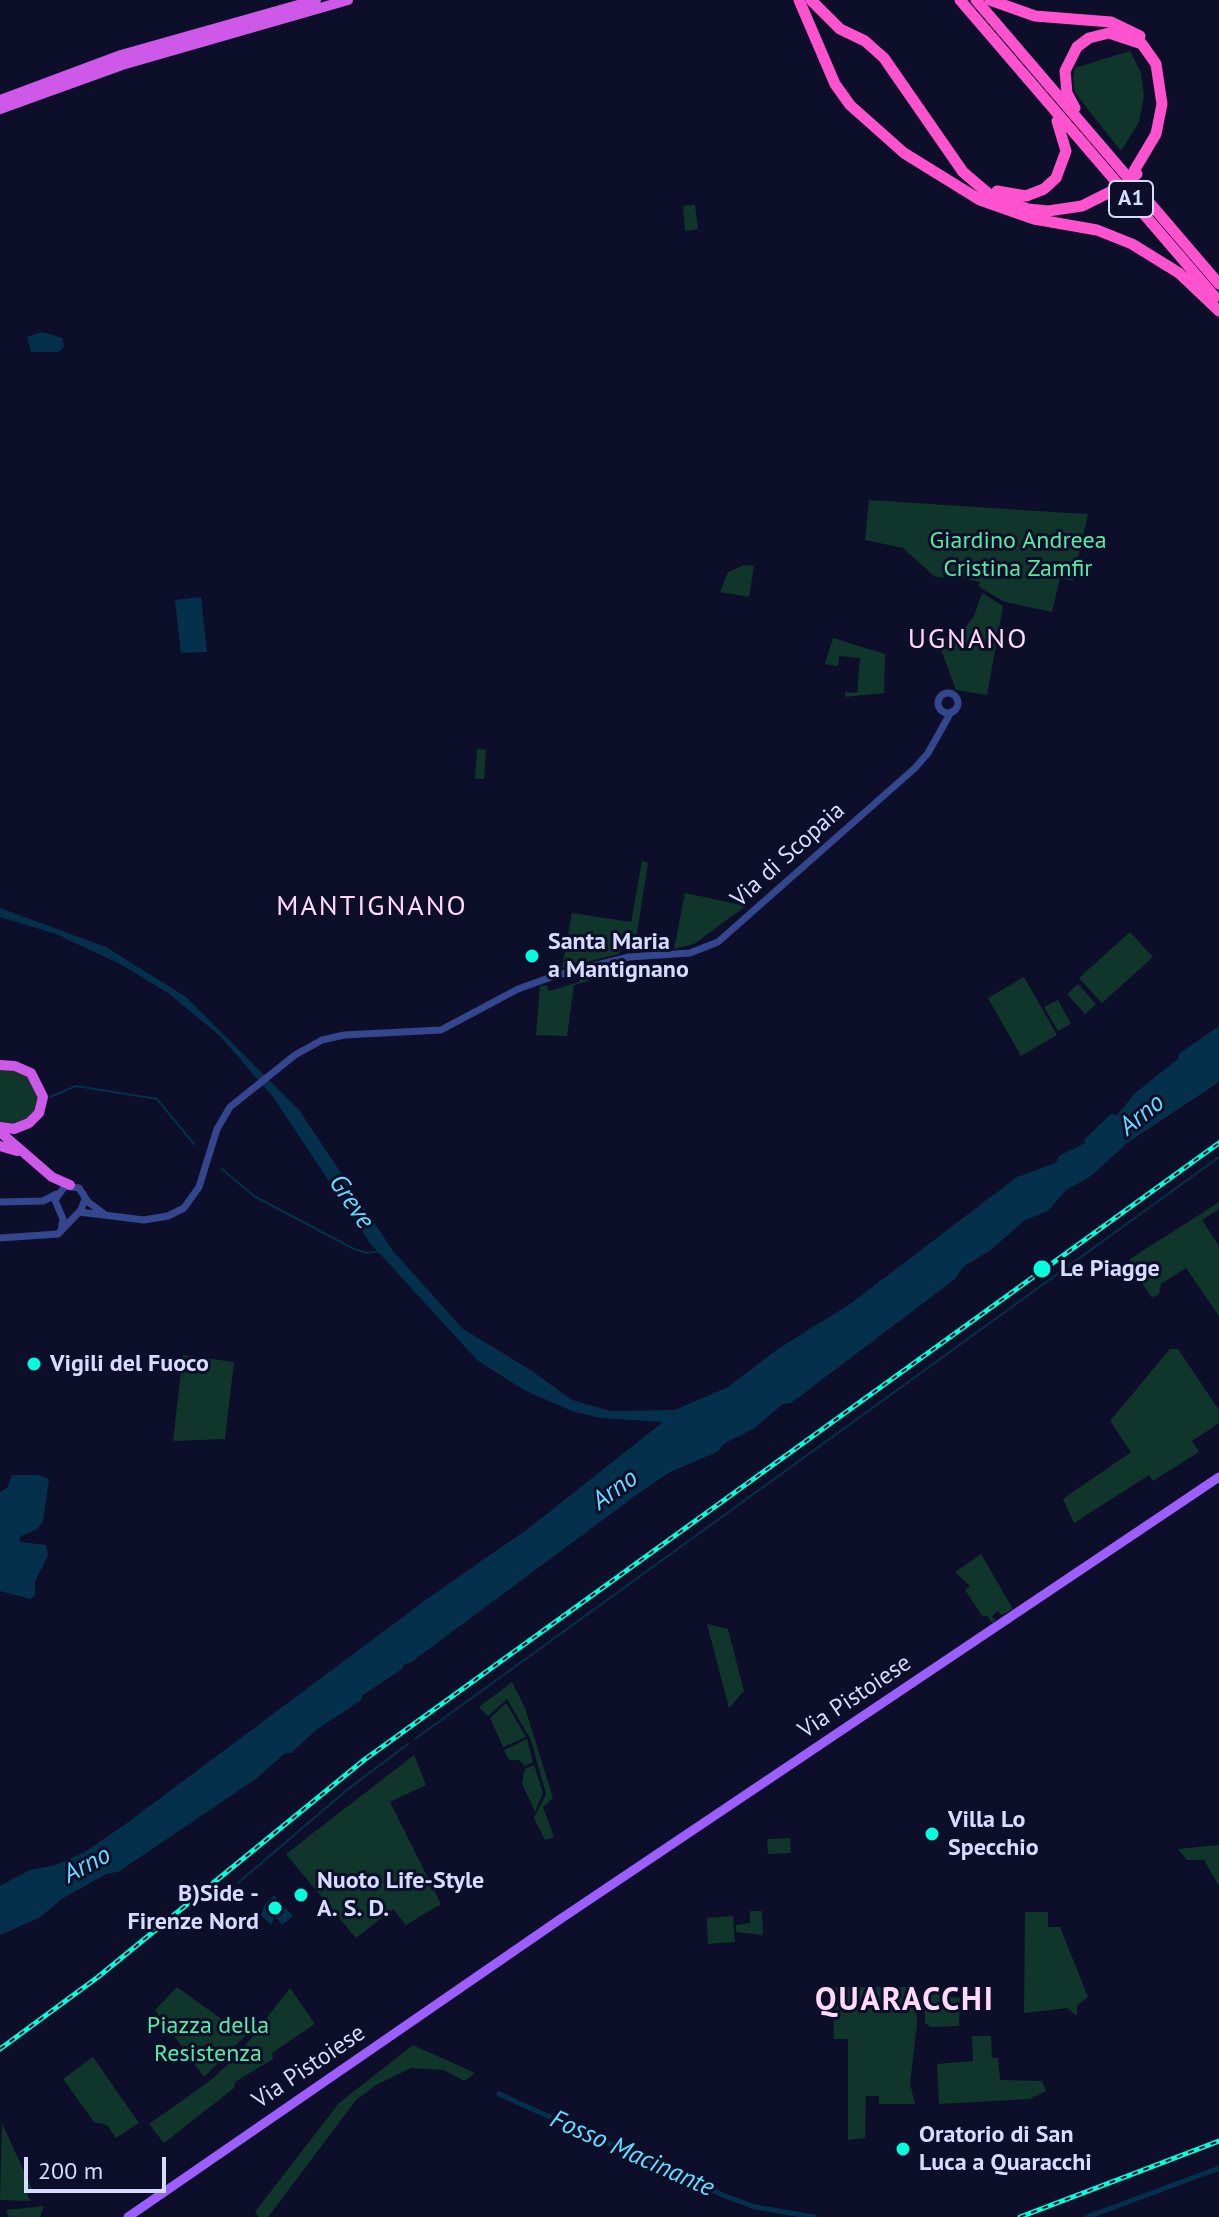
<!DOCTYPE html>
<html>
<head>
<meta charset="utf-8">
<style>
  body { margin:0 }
  #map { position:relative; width:1219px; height:2217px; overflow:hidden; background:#0d0f2a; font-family:"PT Sans",sans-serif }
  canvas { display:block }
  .scale { position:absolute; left:24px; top:2157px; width:142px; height:36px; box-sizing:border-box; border:4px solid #d7dcff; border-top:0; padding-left:10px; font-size:24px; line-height:28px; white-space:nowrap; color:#d7dcff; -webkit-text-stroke:6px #0d0f2a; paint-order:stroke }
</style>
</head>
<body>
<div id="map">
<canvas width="1219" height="2217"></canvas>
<div class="scale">200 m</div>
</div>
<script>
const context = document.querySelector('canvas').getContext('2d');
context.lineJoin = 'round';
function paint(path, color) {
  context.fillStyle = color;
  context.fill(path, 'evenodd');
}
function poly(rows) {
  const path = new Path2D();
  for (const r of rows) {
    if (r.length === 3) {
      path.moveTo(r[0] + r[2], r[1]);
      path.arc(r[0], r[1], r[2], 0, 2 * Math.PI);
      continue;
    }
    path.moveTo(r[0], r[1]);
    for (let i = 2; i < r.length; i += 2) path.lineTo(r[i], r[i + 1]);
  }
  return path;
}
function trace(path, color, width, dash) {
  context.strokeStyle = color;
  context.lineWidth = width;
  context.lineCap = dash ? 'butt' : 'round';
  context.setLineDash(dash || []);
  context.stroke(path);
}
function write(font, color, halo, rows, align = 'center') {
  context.font = font + ' "PT Sans",sans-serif';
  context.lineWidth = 6;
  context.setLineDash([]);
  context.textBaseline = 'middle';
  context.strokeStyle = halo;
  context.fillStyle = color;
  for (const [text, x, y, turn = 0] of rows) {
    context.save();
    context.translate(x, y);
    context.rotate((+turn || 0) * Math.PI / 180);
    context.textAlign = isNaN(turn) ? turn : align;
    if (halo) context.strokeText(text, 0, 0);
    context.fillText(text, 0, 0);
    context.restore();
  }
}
paint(poly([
  [1130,51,1141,73,1144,96,1139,122,1121,151,1083,103,1075,92,1073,78,1075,68],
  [695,205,698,229,685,231,683,206],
  [869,500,1068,513,1088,514,1073,581,1060,578,1052,612,1005,602,979,587,980,582,944,574,943,578,934,576,903,548,865,540],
  [744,565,754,566,749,597,720,592,728,572],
  [982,593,1003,606,987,695,956,690,938,641,958,637,974,616],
  [833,638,885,654,884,693,845,697,845,692,857,693,860,658,839,656,838,666,825,664],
  [477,749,486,750,484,779,475,779],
  [642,861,648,863,636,939,623,942,619,954,562,968,572,913,631,922],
  [685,893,746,906,694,944,674,949],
  [1130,932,1153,957,1102,1003,1079,978],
  [589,972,589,981,574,985,567,1036,536,1035,540,986,546,985,549,991,579,982,581,974],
  [1024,977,1057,1035,1021,1056,988,998],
  [1078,984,1096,1004,1085,1014,1067,994],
  [1058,1000,1071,1024,1058,1031,1044,1007],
  [0,1068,15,1068,38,1084,38,1110,22,1124,0,1124],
  [1219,1202,1219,1209,1202,1220,1219,1246,1219,1316,1186,1268,1161,1284,1159,1294,1152,1298,1129,1264,1130,1259],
  [1170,1349,1178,1349,1219,1410,1219,1423,1192,1441,1199,1452,1153,1481,1149,1475,1074,1523,1063,1499,1131,1452,1110,1421],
  [183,1355,234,1362,225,1439,173,1441],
  [981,1554,1013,1609,1002,1615,997,1611,992,1617,996,1620,992,1623,987,1615,983,1617,965,1590,970,1586,955,1572],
  [707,1624,728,1629,744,1691,729,1708],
  [512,1682,525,1708,553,1798,543,1807,554,1837,545,1840,534,1818,546,1794,531,1740,507,1699,488,1716,479,1707],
  [506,1703,526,1737,503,1747,490,1718],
  [527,1739,533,1762,525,1766,519,1760,509,1760,504,1750],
  [414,1755,426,1785,390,1802,441,1904,406,1925,393,1909,356,1938,286,1854],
  [534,1765,543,1793,535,1812,522,1783,525,1769],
  [790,1838,791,1853,768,1854,767,1839],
  [1219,1845,1219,1886,1204,1860,1187,1860,1178,1849],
  [750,1911,762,1911,763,1935,736,1932,736,1925,750,1923],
  [1025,1912,1048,1912,1048,1927,1060,1927,1088,1997,1077,2005,1077,2016,1067,2008,1024,2013],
  [733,1916,735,1942,708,1944,707,1918],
  [177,1987,245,2036,204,2077,155,2010],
  [828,1987,915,1987,917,2024,910,2084,915,2104,879,2104,879,2096,866,2096,865,2138,848,2140,848,2039,834,2039,833,2003,829,2003],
  [290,1988,315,2024,272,2053,273,2059,235,2082,234,2088,164,2143,149,2124,211,2080,238,2055],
  [941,1993,941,1996,960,1998,959,2026,931,2027,925,2023,924,1996],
  [972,2036,991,2036,992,2058,998,2058,1000,2080,1042,2081,1046,2091,1030,2099,939,2104,937,2064,973,2061],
  [413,2045,475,2073,464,2081,444,2070,411,2068,376,2085,356,2100,268,2217,258,2217,255,2212,339,2103],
  [93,2057,139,2123,116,2138,107,2125,94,2122,63,2079],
  [2,2123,33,2191,27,2194,31,2201,0,2200],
  [44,2206,40,2217,9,2217,6,2210]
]), '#10352b');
paint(poly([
  [42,332,62,338,64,347,58,352,31,352,27,337],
  [201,597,207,652,181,653,175,600],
  [0,908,106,947,186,997,299,1110,393,1251,463,1329,532,1371,572,1400,610,1411,675,1410,728,1387,778,1349,850,1304,1017,1177,1056,1163,1059,1156,1085,1143,1084,1140,1111,1114,1117,1115,1135,1093,1178,1059,1179,1054,1219,1026,1219,1082,1127,1143,1091,1176,1066,1190,1048,1211,1025,1220,992,1249,963,1267,955,1279,791,1403,783,1404,753,1429,725,1443,717,1452,670,1472,639,1493,410,1663,404,1664,402,1669,363,1695,360,1701,316,1730,291,1753,285,1753,257,1778,118,1872,106,1874,62,1899,39,1918,0,1935,0,1886,30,1870,56,1865,85,1852,127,1823,427,1599,529,1528,663,1422,601,1418,572,1411,526,1391,478,1361,370,1243,273,1097,220,1036,168,993,122,965,56,934,0,917],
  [12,1475,38,1475,49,1479,43,1521,37,1529,19,1537,21,1542,46,1545,48,1555,35,1582,35,1596,30,1599,0,1591,0,1492,7,1488],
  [274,1895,293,1916,282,1925,275,1916,271,1925,261,1915,265,1904]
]), '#05304c');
trace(poly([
  [50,1097,76,1086,157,1099,194,1144],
  [222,1169,254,1196,354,1249,367,1253,381,1251],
  [415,1739,1219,1157],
  [238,1883,348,1789,408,1744]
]), '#05304c', 2);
trace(poly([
  [499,2094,725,2196,755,2207,814,2217],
  [1087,2217,1219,2168]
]), '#05304c', 5);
trace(poly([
  [948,703,10],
  [0,1202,43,1201,57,1194],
  [79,1212,144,1220,168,1216,184,1208,199,1187,217,1129,230,1107,295,1055,322,1040,344,1035,441,1030,518,989,554,976,629,957,690,953,718,942,915,768,928,753,951,712],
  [61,1231,63,1219,55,1200,65,1186,79,1188,88,1202,103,1213],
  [0,1238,58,1234,81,1210,85,1199]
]), '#34468e', 7);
trace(poly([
  [128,2217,559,1920,1219,1477]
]), '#9c5eff', 9);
trace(poly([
  [0,100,121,55,316,0],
  [0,109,122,65,348,0],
  [0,1065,15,1066,31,1073,43,1097,39,1113,29,1123,14,1129,0,1127],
  [0,1132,52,1177,70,1185],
  [0,1146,17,1151]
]), '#ce58e7', 10);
trace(poly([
  [799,0,835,84,850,105,904,153,980,200,1034,219,1097,230,1132,244,1179,273,1219,311],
  [811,0,840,29,865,41,884,58,963,172,991,196,1028,209,1048,211,1082,206,1112,191],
  [960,0,1215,297],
  [976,0,1219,284],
  [990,0,1035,16,1111,22,1140,36],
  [1075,108,1067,93,1065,71,1077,47,1089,38,1109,33,1142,44,1156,64,1162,104,1156,134,1134,171],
  [997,191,1026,196,1044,189,1056,178,1066,151,1057,121]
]), '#ff52cf', 11);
const rail = poly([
  [0,2049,98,1977,364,1760,1219,1143],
  [1020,2217,1219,2141]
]);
trace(rail, '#03ffdb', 5);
trace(rail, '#0d0f2a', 2, [6]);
trace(poly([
  [1114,195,1137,174]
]), '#ff52cf', 11);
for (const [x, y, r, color] of [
  [532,956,8,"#03ffdb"],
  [1042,1269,10,"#03ffdb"],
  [34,1364,8,"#03ffdb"],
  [932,1834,8,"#03ffdb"],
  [301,1895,8,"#03ffdb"],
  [275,1908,8,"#03ffdb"],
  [903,2149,8,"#03ffdb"]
]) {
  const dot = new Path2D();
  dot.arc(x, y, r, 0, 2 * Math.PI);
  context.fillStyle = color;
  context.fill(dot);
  trace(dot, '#0d0f2a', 3);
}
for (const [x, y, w] of [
  [1131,199,44]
]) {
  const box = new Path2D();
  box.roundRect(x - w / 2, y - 18, w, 36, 6);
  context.fillStyle = '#0d0f2a';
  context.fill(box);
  trace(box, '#d7dcff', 2);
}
write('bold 22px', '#d7dcff', null, [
  ["A1",1131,199]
]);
write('24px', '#55eca2', '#0d0f2a', [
  ["Giardino Andreea",1018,541],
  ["Cristina Zamfir",1018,569],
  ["Piazza della",208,2026],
  ["Resistenza",208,2054]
]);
write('24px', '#d7dcff', '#0d0f2a', [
  ["Via di Scopaia",788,855,-42],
  ["Via Pistoiese",855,1697,-34],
  ["Via Pistoiese",309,2067,-34]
]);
write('bold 24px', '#d7dcff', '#0d0f2a', [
  ["Santa Maria",548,942],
  ["a Mantignano",548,970],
  ["Le Piagge",1060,1269],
  ["Vigili del Fuoco",50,1364],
  ["Villa Lo",948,1820],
  ["Specchio",948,1848],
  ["Nuoto Life-Style",317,1881],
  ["A. S. D.",317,1909],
  ["B)Side -",259,1894,"right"],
  ["Firenze Nord",259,1922,"right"],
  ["Oratorio di San",919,2135],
  ["Luca a Quaracchi",919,2163]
], 'left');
write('italic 26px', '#65ddff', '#0d0f2a', [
  ["Arno",1142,1115,-39],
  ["Greve",351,1202,56],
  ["Arno",615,1490,-36],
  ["Arno",87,1865,-28],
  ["Fosso Macinante",632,2154,24]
]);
context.letterSpacing = '2px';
write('28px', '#ffd9fa', '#0d0f2a', [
  ["UGNANO",968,640],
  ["MANTIGNANO",372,907]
]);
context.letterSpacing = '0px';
context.letterSpacing = '2px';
write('bold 32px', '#ffd9fa', '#0d0f2a', [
  ["QUARACCHI",905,2001]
]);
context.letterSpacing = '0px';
</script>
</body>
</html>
